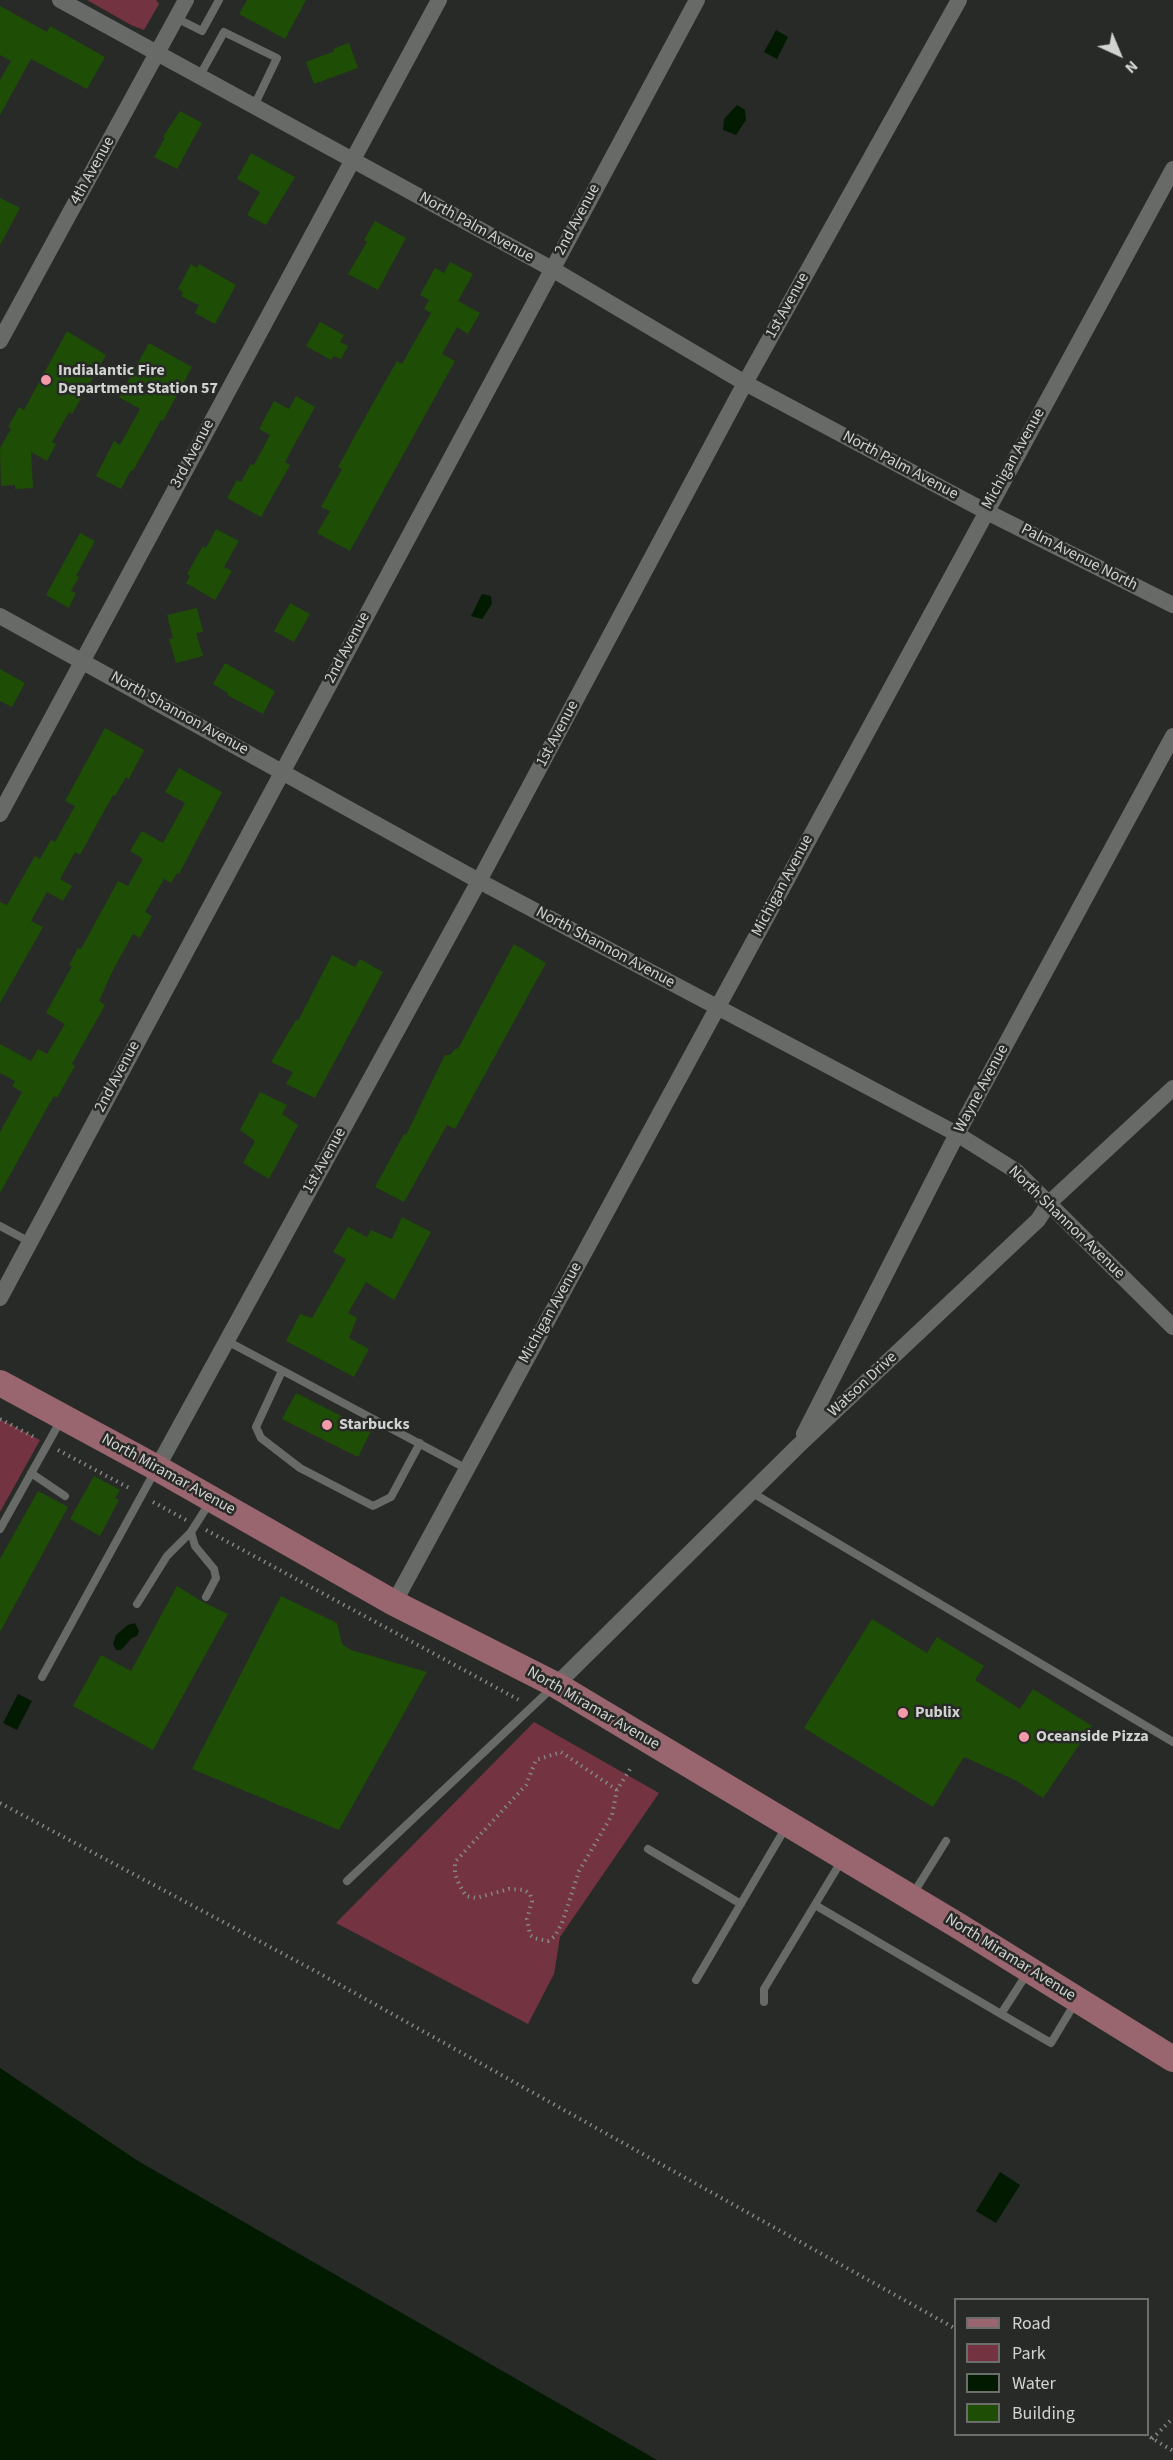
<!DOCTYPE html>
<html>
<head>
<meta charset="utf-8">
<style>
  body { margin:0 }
  #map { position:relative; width:1173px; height:2460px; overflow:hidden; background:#272a27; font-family:"Source Sans 3",sans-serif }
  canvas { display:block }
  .legend { position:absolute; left:954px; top:2298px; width:195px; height:138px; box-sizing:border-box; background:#272a27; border:2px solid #6b6e6b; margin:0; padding:8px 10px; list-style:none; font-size:18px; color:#d1d3d1 }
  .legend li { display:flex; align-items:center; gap:12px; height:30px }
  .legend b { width:30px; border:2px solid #6b6e6b }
  .north { position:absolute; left:1089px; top:24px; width:60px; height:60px; -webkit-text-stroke:4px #272a27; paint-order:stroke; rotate:136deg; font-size:16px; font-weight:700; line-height:24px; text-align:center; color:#d1d3d1 }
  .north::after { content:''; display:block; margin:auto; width:21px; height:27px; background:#d1d3d1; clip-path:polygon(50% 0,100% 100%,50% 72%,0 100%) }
</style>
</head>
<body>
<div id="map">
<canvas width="1173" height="2460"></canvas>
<ul class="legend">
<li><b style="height:8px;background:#99656e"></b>Road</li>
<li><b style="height:16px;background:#743341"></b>Park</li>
<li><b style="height:16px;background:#021a00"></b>Water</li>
<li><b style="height:16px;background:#1e4e06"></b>Building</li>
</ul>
<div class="north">N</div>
</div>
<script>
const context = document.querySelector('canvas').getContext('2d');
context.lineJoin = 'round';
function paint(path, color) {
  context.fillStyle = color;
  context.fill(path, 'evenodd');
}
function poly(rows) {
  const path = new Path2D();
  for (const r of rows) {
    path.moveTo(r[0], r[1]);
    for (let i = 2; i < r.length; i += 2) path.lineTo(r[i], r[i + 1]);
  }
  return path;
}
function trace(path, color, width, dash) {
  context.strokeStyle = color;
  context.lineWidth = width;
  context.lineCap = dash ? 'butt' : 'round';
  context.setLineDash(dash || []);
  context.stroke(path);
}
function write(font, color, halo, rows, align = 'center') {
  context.font = font + ' "Source Sans 3",sans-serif';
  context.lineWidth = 5;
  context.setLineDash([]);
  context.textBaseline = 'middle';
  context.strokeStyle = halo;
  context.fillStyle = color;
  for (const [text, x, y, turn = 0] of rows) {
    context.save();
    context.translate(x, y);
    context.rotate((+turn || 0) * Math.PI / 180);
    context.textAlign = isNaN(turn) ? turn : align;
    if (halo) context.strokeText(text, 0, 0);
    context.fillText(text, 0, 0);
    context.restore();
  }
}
paint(poly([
  [87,0,156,0,159,4,144,30,131,25],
  [0,1419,40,1440,0,1512],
  [534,1722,659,1793,560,1937,554,1974,528,2024,336,1923]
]), '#743341');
paint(poly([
  [776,30,788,37,777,59,764,52],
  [737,105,745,110,746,120,736,135,723,130,724,119],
  [482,594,491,596,492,604,482,619,471,616],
  [135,1623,139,1631,137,1636,132,1638,121,1650,116,1650,113,1644,116,1635,128,1625],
  [18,1694,32,1701,17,1730,3,1723],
  [0,2068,138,2161,657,2460,0,2460],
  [1000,2172,1020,2185,996,2223,976,2211]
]), '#021a00');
paint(poly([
  [247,0,306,0,285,39,239,14],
  [0,6,47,32,50,26,105,57,87,89,31,59,0,115,0,80,11,61,0,55],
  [349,43,358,68,314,84,306,62,335,51,333,49],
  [180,111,202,123,177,169,154,157,165,138,163,137],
  [251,153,295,177,266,225,247,215,260,192,237,179],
  [0,198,20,208,0,245],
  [375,221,406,238,378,290,348,274,367,242,364,240],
  [450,262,473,274,458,301,480,313,468,334,457,327,442,354,455,361,350,551,317,533,330,511,321,507,342,469,338,467,373,403,397,361,402,364,431,313,424,309,429,300,420,295,435,268,444,273],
  [191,264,197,268,199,264,236,285,215,324,195,313,199,305,181,296,183,292,178,289],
  [320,322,344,335,340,342,348,346,341,359,334,356,331,360,306,346],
  [67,331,106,355,72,414,69,412,52,442,56,444,47,461,31,452,33,488,15,489,15,485,1,486,0,448,11,429,8,427,19,407,24,410],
  [149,343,192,367,163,421,161,420,133,471,131,470,121,489,96,476,114,441,120,445,140,409,119,397],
  [296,396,315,407,285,462,290,465,261,517,227,498,237,480,241,482,251,464,254,465,270,435,259,429,274,401,289,409],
  [216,529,239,541,224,567,232,571,215,600,186,583,190,576,187,574,203,546,206,548],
  [80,533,95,541,76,576,79,577,71,591,76,593,69,608,46,595],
  [290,603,310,614,294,642,274,631],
  [197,608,203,632,196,633,203,656,176,663,169,639,173,638,167,615],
  [225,663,275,691,263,714,227,695,228,693,213,684],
  [0,669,25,683,12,707,0,701],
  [105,728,144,750,129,779,126,777,115,796,113,795,80,855,75,852,60,879,72,886,63,901,47,892,31,921,43,927,0,1003,0,902,7,905,35,856,40,859,51,840,55,842,75,806,65,801],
  [179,768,222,792,179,874,177,873,171,883,164,879,145,912,152,916,140,938,133,934,113,970,99,1001,105,1005,72,1064,75,1066,57,1098,54,1096,47,1108,0,1193,0,1132,22,1092,12,1086,15,1081,0,1073,0,1044,31,1061,38,1049,47,1054,65,1024,46,1013,72,966,69,965,78,948,81,949,118,881,128,886,143,859,130,851,142,831,163,843,185,803,165,792],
  [514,944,546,963,455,1129,447,1125,404,1202,375,1187,404,1134,406,1135,445,1055,450,1055,456,1048,458,1049],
  [332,955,355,967,360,959,383,972,315,1098,286,1084,293,1072,271,1062,296,1020,298,1021],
  [260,1092,287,1105,282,1114,298,1125,269,1179,243,1163,255,1141,240,1130],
  [402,1217,431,1232,394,1300,366,1282,348,1313,357,1318,349,1338,369,1349,354,1377,286,1341,300,1314,312,1318,346,1259,333,1252,348,1227,367,1237,371,1230,392,1239],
  [296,1393,371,1431,358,1457,282,1419],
  [94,1476,120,1490,115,1498,119,1500,100,1536,70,1519],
  [38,1491,68,1507,0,1632,0,1559],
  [177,1586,203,1602,228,1614,153,1750,73,1706,101,1655,131,1671],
  [281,1596,337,1623,342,1644,351,1650,427,1672,339,1830,192,1769],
  [872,1619,927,1653,937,1637,984,1666,975,1680,1020,1709,1033,1689,1092,1726,1043,1798,1017,1781,964,1757,933,1807,804,1728]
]), '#1e4e06');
trace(poly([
  [0,1419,36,1438],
  [58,1450,131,1489],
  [153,1502,186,1520],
  [206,1530,521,1701],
  [617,1790,561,1752,536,1760,526,1785,455,1862,455,1874,459,1884,466,1896,476,1898,509,1889,524,1890,530,1894,532,1901,527,1919,530,1935,534,1938,548,1941,555,1936,562,1923,579,1871,612,1815,617,1790,632,1766],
  [0,1803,317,1972,956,2329],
  [1145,2434,1173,2451],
  [1152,2439,1173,2418]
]), '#848784', 4, [1.5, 4.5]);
trace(poly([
  [176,18,202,31,219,0],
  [199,77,224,32,277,58,254,106],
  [0,1226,30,1242],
  [227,1341,467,1469],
  [282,1371,256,1427,261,1438,300,1468,373,1506,391,1497,420,1443],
  [31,1473,65,1496],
  [751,1492,1173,1742],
  [0,1529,61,1420],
  [191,1532,195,1546,214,1569,216,1578,206,1597],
  [137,1604,167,1556,191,1532,210,1502],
  [42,1677,155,1471],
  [648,1849,741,1904],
  [347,1881,552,1688],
  [913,1894,946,1841],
  [815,1905,1001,2014,1028,1972],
  [696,1980,786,1827],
  [764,2002,764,1989,842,1860],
  [1001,2014,1051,2043,1075,2003]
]), '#676a67', 8);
trace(poly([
  [60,0,552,269,745,383,985,511,1173,605],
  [0,341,186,0],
  [0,616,479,881,957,1134,1016,1171,1173,1327],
  [0,814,439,0],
  [0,1298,697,0],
  [804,1434,957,1134,1173,736],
  [157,1468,479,881,745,383,959,0],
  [394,1603,1173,169],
  [556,1685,798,1446,1038,1220,1049,1203,1173,1088]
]), '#676a67', 16);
trace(poly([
  [0,1383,157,1468,394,1603,556,1685,957,1925,1173,2059]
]), '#99656e', 26);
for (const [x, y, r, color] of [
  [46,380,6,"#f39aa9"],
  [327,1425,6,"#f39aa9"],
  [903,1713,6,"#f39aa9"],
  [1024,1737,6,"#f39aa9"]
]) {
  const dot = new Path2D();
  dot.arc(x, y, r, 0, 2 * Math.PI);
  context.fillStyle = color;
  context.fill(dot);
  trace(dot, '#272a27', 2);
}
write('16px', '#d1d3d1', '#272a27', [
  ["4th Avenue",93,171,-61],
  ["2nd Avenue",578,220,-62],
  ["North Palm Avenue",476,228,29],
  ["1st Avenue",788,306,-61],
  ["3rd Avenue",193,454,-62],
  ["Michigan Avenue",1014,459,-61],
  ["North Palm Avenue",900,466,28],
  ["Palm Avenue North",1079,558,27],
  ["2nd Avenue",348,648,-62],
  ["North Shannon Avenue",179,714,29],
  ["1st Avenue",558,734,-62],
  ["Michigan Avenue",783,886,-62],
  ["North Shannon Avenue",605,948,28],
  ["2nd Avenue",118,1077,-62],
  ["Wayne Avenue",982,1089,-62],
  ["1st Avenue",325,1161,-61],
  ["North Shannon Avenue",1066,1223,44],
  ["Michigan Avenue",551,1313,-61],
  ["Watson Drive",863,1385,-43],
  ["North Miramar Avenue",168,1475,29],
  ["North Miramar Avenue",593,1709,30],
  ["North Miramar Avenue",1010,1958,32]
]);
write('bold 16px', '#d1d3d1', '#272a27', [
  ["Indialantic Fire",58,371],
  ["Department Station 57",58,389],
  ["Starbucks",339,1425],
  ["Publix",915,1713],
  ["Oceanside Pizza",1036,1737]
], 'left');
</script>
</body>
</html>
